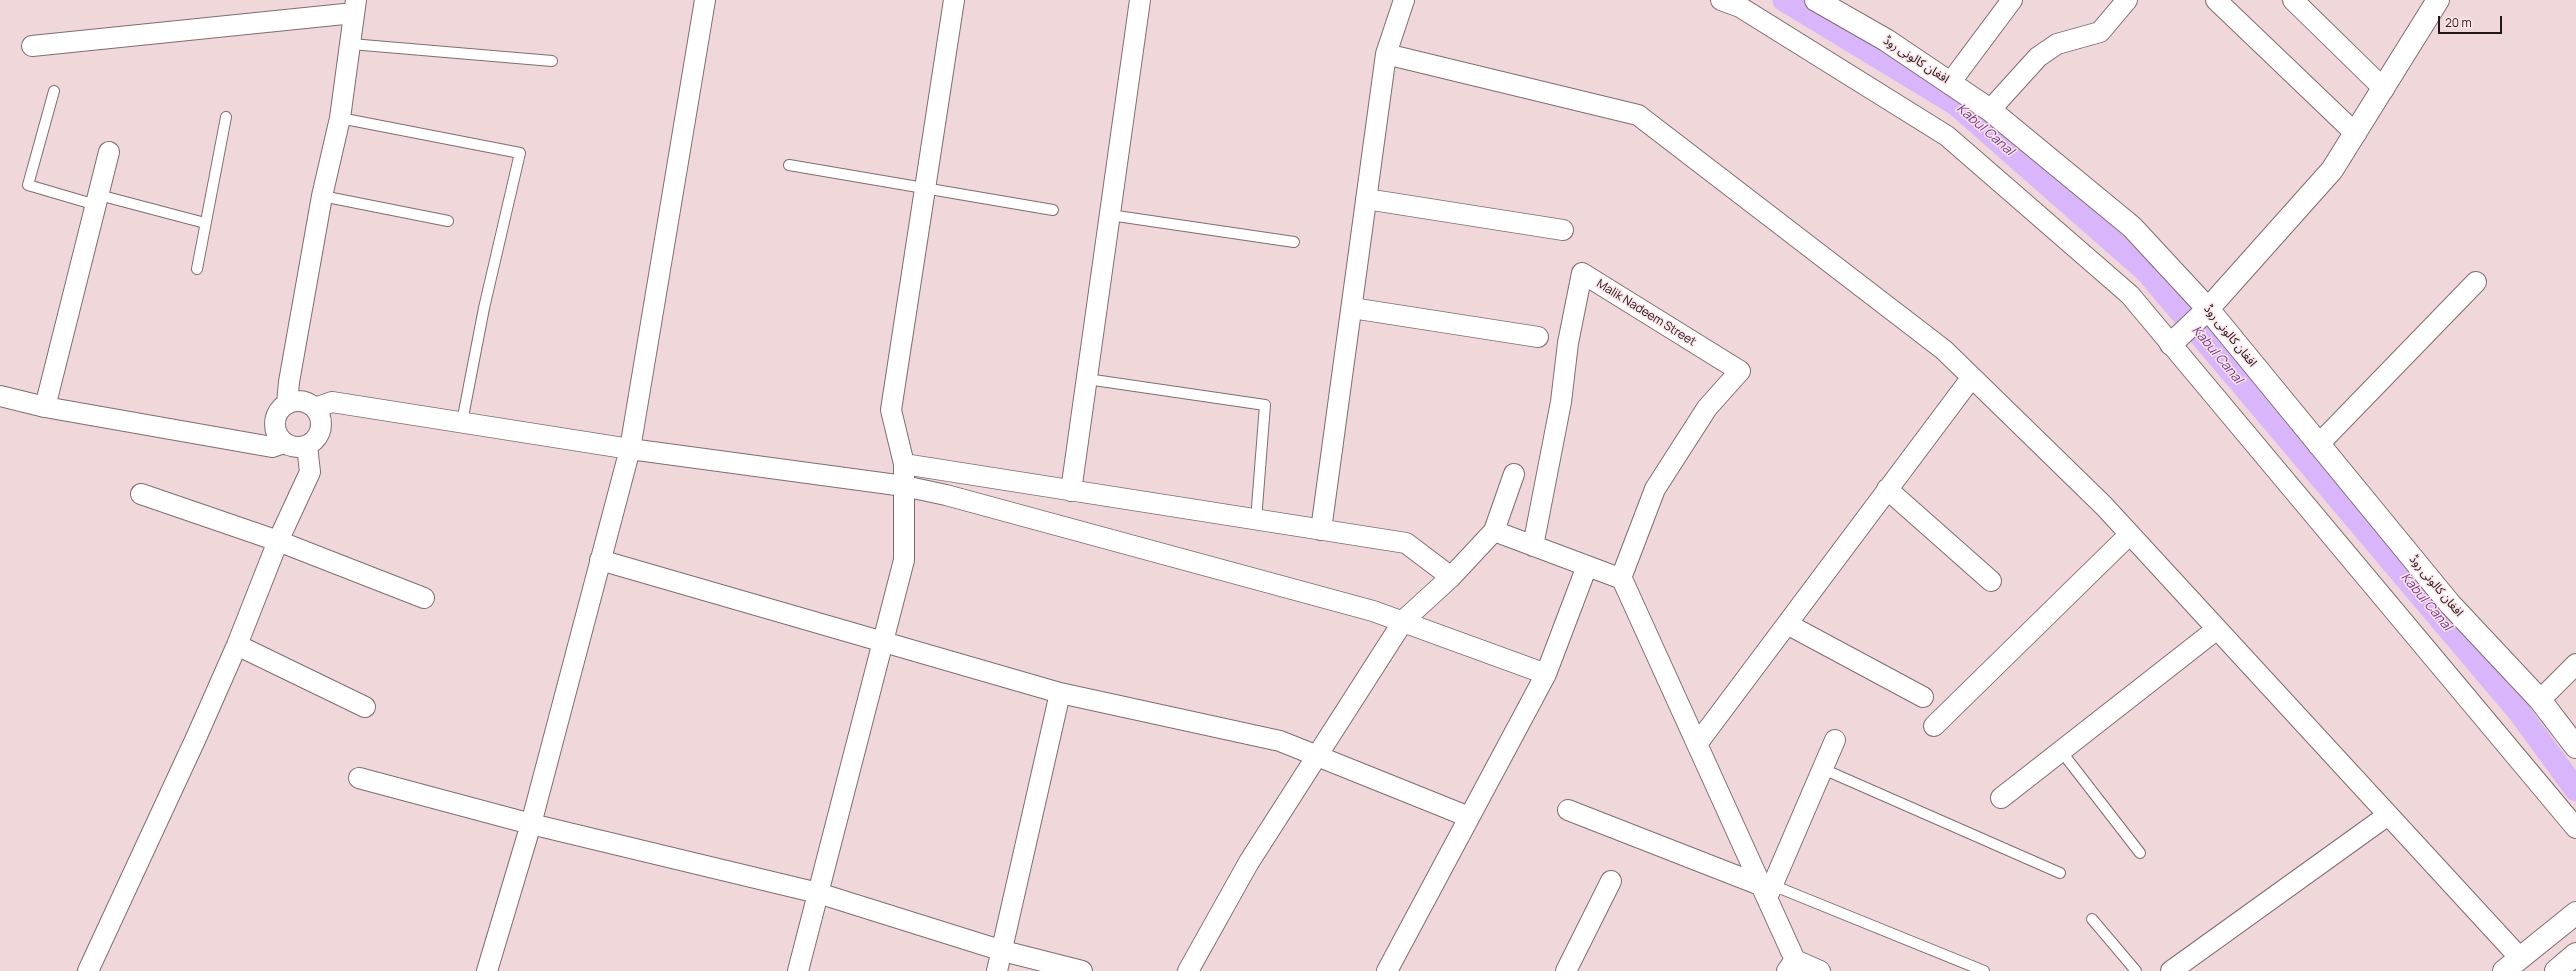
<!DOCTYPE html>
<html>
<head>
<meta charset="utf-8">
<style>
  body { margin:0 }
  #map { position:relative; width:2576px; height:971px; overflow:hidden; background:#f0d7da; font-family:Manrope,sans-serif }
  canvas { display:block }
  .scale { position:absolute; left:2438px; top:16px; width:64px; height:18px; box-sizing:border-box; border:2px solid #1f1718; border-top:0; padding-left:5px; font-size:12px; line-height:14px; white-space:nowrap; color:#1f1718; -webkit-text-stroke:3px #fee4e8; paint-order:stroke }
</style>
</head>
<body>
<div id="map">
<canvas width="2576" height="971"></canvas>
<div class="scale">20 m</div>
</div>
<script>
const context = document.querySelector('canvas').getContext('2d');
context.lineJoin = 'round';
function poly(rows) {
  const path = new Path2D();
  for (const r of rows) {
    if (r.length === 3) {
      path.moveTo(r[0] + r[2], r[1]);
      path.arc(r[0], r[1], r[2], 0, 2 * Math.PI);
      continue;
    }
    path.moveTo(r[0], r[1]);
    for (let i = 2; i < r.length; i += 2) path.lineTo(r[i], r[i + 1]);
  }
  return path;
}
function trace(path, color, width, dash) {
  context.strokeStyle = color;
  context.lineWidth = width;
  context.lineCap = dash ? 'butt' : 'round';
  context.setLineDash(dash || []);
  context.stroke(path);
}
function write(font, color, halo, rows, align = 'center') {
  context.font = font + ' Manrope,"Noto Sans Arabic",sans-serif';
  context.lineWidth = 3;
  context.setLineDash([]);
  context.textBaseline = 'middle';
  context.strokeStyle = halo;
  context.fillStyle = color;
  for (const [text, x, y, turn = 0] of rows) {
    context.save();
    context.translate(x, y);
    context.rotate((+turn || 0) * Math.PI / 180);
    context.textAlign = isNaN(turn) ? turn : align;
    if (halo) context.strokeText(text, 0, 0);
    context.fillText(text, 0, 0);
    context.restore();
  }
}
trace(poly([
  [1784,0,1957,105,2146,271,2519,712,2576,790]
]), '#d9b5fb', 23);
const lane = poly([
  [351,44,552,61],
  [54,91,28,185,96,205],
  [340,118,520,153,484,308,462,422],
  [789,165,1053,210],
  [99,195,205,223],
  [322,196,448,221],
  [1110,215,1294,242],
  [197,269,226,117],
  [1087,379,1265,405,1256,520],
  [2061,751,2140,853],
  [1823,769,2060,873],
  [1772,885,1984,971],
  [2092,919,2136,971]
]);
const street = poly([
  [1721,0,1740,7,1947,136,2130,295,2576,828],
  [2216,0,2356,134],
  [2293,0,2384,89],
  [32,46,354,13],
  [1386,54,1638,115,1944,350,2104,506,2520,958],
  [1950,83,2012,0],
  [1990,110,2038,57,2057,44,2100,32,2127,0],
  [1366,199,1563,230],
  [1352,308,1538,337],
  [0,396,45,407,272,447,284,443],
  [298,424,23],
  [287,404,289,382,322,196,340,118,356,0],
  [45,407,109,152],
  [315,408,332,402,630,449,904,486,946,495,1373,611,1546,674],
  [2318,445,2476,282],
  [904,464,1406,543,1451,577],
  [1887,489,1991,581],
  [1071,491,1140,0],
  [141,494,278,541,424,598],
  [1321,530,1386,54,1404,0],
  [1494,531,1622,579,1795,960,1787,971],
  [1533,546,1561,402,1568,343,1582,273,1740,371,1707,408,1655,489,1621,578],
  [600,560,1060,693,1280,741,1469,817],
  [1787,624,1923,697],
  [237,645,365,707],
  [2540,700,2576,664],
  [1934,726,2130,534],
  [1697,744,1972,377],
  [359,778,531,824,818,893,1003,951,1082,971],
  [2001,798,2217,629],
  [1568,810,1760,885],
  [1767,898,1835,740],
  [1795,960,1820,971],
  [88,971,196,738,237,645,278,541,310,472,307,446],
  [487,971,531,824,630,449,705,0],
  [798,971,904,560,904,464,891,410,954,0],
  [997,971,1060,693],
  [1188,971,1249,862,1404,620,1451,577,1494,531,1514,474],
  [1387,971,1546,674,1587,566],
  [1566,971,1611,881],
  [2171,971,2388,815]
]);
const secondary = poly([
  [1816,0,1886,40,1990,110,2132,227,2208,309,2450,604,2540,700,2576,747],
  [2171,344,2208,309,2332,170,2438,0]
]);
const primary = poly([
  [2504,971,2576,913],
  [2556,971,2576,954]
]);
trace(lane, '#826c6f', 12);
trace(street, '#826c6f', 22);
trace(secondary, '#826c6f', 24);
trace(primary, '#826c6f', 24);
trace(lane, '#fff', 10);
trace(street, '#fff', 20);
trace(secondary, '#fff', 22);
trace(primary, '#fff', 22);
write('12px', '#1f1718', '#fee4e8', [
  ["افغان کالونی روڈ",1916,60,33],
  ["Malik Nadeem Street",1646,313,32],
  ["افغان کالونی روڈ",2230,336,51],
  ["افغان کالونی روڈ",2436,586,50]
]);
write('italic 13px', '#693b8c', '#fee4e8', [
  ["Kabul Canal",1985,130,41],
  ["Kabul Canal",2217,355,50],
  ["Kabul Canal",2426,602,50]
]);
</script>
</body>
</html>
